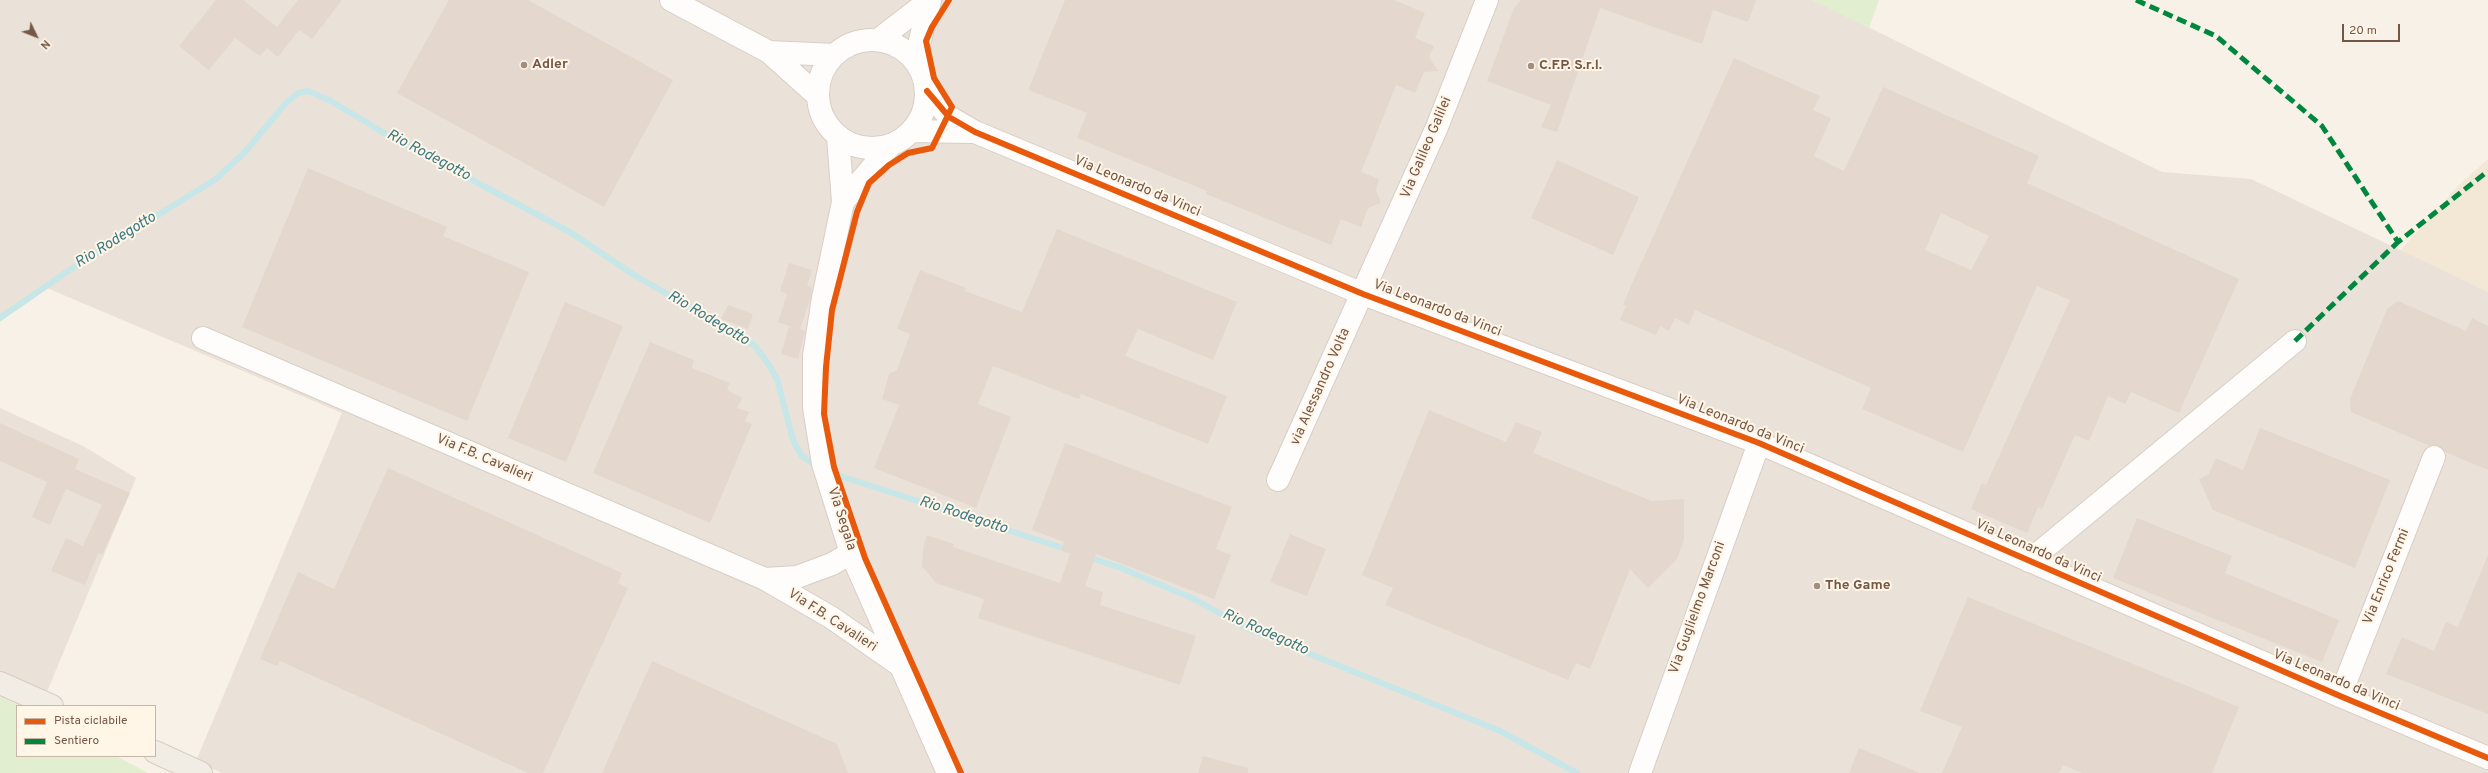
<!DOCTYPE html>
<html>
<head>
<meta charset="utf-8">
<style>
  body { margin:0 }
  #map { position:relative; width:2488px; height:773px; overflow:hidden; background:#f7f1e7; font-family:Overpass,sans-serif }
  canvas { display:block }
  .legend { position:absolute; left:16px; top:705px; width:140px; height:52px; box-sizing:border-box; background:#fff6e8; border:1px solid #c8b6a7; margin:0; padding:5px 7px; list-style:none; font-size:12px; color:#765746 }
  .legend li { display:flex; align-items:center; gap:8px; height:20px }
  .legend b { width:20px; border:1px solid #c8b6a7 }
  .north { position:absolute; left:16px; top:16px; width:40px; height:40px; -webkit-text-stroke:3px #fff6e8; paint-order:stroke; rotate:133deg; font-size:11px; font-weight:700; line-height:16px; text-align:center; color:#765746 }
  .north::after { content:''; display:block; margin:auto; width:14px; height:18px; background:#765746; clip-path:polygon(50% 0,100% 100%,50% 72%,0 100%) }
  .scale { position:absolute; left:2342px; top:24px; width:58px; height:18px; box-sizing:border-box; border:2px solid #765746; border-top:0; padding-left:5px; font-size:12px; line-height:14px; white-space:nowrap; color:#765746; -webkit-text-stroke:3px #fff6e8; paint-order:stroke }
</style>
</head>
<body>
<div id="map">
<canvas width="2488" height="773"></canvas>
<ul class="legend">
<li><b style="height:5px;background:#e8590c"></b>Pista ciclabile</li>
<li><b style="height:5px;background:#00873e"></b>Sentiero</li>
</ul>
<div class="north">N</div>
<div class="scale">20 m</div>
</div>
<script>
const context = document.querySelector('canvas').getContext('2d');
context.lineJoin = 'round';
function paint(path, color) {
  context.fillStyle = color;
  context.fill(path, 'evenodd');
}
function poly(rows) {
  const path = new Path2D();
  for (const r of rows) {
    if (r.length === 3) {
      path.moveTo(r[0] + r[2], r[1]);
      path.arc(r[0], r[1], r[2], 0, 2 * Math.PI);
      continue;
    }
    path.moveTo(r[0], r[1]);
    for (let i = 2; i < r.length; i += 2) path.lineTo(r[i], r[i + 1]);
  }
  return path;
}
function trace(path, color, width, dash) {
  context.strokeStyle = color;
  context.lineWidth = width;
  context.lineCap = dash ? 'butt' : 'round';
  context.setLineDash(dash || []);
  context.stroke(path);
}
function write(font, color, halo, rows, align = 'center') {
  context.font = font + ' Overpass,sans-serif';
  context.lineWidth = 4;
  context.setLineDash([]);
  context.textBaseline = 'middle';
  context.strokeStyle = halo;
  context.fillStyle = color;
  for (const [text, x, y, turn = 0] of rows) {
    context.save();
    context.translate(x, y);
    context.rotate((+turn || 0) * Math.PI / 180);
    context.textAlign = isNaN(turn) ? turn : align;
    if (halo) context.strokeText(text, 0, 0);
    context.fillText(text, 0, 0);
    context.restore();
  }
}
paint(poly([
  [2488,159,2488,292,2400,251,2458,186]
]), '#f3e7d6');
paint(poly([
  [0,0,1813,0,2162,172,2251,179,2488,292,2488,773,222,773,196,761,342,413,47,288,0,319],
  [0,408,83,446,136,478,41,706,21,706,0,697]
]), '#eae1d8');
paint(poly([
  [1813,0,1879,0,1869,28],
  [0,697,21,706,17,706,17,756,116,756,148,773,0,773]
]), '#e2eed0');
trace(poly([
  [0,318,71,269,216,179,245,152,286,103,298,93,308,91,331,101,384,133,570,232,634,275,741,336,755,346,767,362,777,379,793,440,801,455,819,468],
  [831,473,1069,550],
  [1088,557,1121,568,1194,599,1246,628,1500,731,1577,773]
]), '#c7e6e8', 6);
paint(poly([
  [216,0,243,0,277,27,298,0,342,0,312,39,299,30,278,57,267,48,260,56,235,38,209,70,179,46],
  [449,0,528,0,673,80,604,207,397,93],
  [1065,0,1394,0,1425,13,1415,38,1434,46,1429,57,1438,71,1424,72,1415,93,1396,85,1361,172,1379,179,1376,190,1381,203,1368,208,1361,227,1341,219,1331,245,1206,194,1207,191,1077,138,1087,113,1028,90],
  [1521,0,1756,0,1748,22,1713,10,1702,44,1600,8,1557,132,1541,127,1551,105,1487,81,1514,8],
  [1734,58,1820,96,1813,110,1831,118,1814,156,1844,171,1883,87,2039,156,2027,183,2239,279,2179,413,2131,392,2125,404,2108,396,2089,441,2075,435,2042,509,2038,507,2027,533,1971,509,1982,483,1986,485,2070,300,2037,286,1963,452,1862,409,1871,388,1695,310,1689,325,1675,318,1669,331,1660,326,1656,335,1620,320,1626,306,1623,305,1630,288],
  [1941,213,1989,236,1971,270,1925,250],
  [1557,160,1639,197,1613,255,1531,218],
  [308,168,447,227,443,236,529,272,467,421,242,327],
  [1057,229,1237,302,1213,360,1138,329,1125,356,1227,396,1208,444,1081,394,1079,399,993,366,978,404,1011,417,976,508,874,468,899,405,882,399,889,374,897,370,910,334,897,329,920,270,966,288,965,291,1022,312],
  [789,263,812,270,807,286,812,288,811,297,800,329,805,331,798,359,781,354,789,327,795,328,778,322,787,294,780,291],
  [2398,301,2466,331,2472,318,2488,326,2488,470,2445,452,2439,446,2430,446,2351,412,2350,399,2387,309],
  [565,302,623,326,566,462,508,438],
  [728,305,753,314,748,329,721,319],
  [650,342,694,360,692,368,730,383,727,390,742,398,737,408,749,412,745,421,752,424,710,523,593,473],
  [1429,410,1506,442,1516,422,1542,432,1533,453,1652,501,1684,499,1684,540,1677,559,1648,588,1630,569,1590,669,1576,663,1568,680,1385,605,1393,588,1362,575],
  [0,423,79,459,75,469,130,493,102,555,98,553,85,585,51,571,66,538,83,546,102,505,66,489,50,525,32,517,47,482,0,461],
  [2260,428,2390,480,2355,568,2213,510,2199,479,2209,474,2216,458,2243,470],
  [1065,443,1232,507,1216,549,1231,555,1214,599,1096,554,1085,586,1103,592,1100,605,1196,636,1180,685,978,618,984,599,936,583,922,566,923,549,927,535,954,544,953,547,1060,583,1070,554,1061,550,1064,542,1032,530],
  [388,468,622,573,618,583,628,588,543,773,528,773,280,661,277,666,260,659,298,572,334,589],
  [2137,518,2232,556,2225,573,2339,620,2322,662,2113,578],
  [1290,534,1326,549,1307,596,1270,582],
  [2488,555,2488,714,2386,674,2402,637,2434,651,2446,622,2458,627],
  [1968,597,2239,707,2212,773,2082,773,2063,765,2059,773,1942,773,1962,727,1920,711],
  [652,661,837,744,848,773,602,773],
  [1859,748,1920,773,1849,773],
  [1203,756,1248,768,1248,773,1198,773]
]), '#e4d8ce');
const minor = poly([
  [671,0,769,52,818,96],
  [872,94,54],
  [878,40,930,0],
  [769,52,834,55],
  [915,60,930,1],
  [927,91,949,117,975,132,1363,294,1759,443,2340,696,2488,758],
  [913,131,972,132],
  [838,137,843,202,823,298,814,356,814,407,823,464,851,553,948,773],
  [843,202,891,145],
  [203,338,765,579,832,618,898,664],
  [1278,480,1437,127,1487,0],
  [2029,561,2295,341],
  [765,579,797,577,832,564,851,553],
  [2340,696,2434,457],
  [1640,773,1759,443]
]);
const major = poly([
  [0,683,52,706],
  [155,752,201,773]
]);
trace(minor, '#d8cec5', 24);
trace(major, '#d6ccc3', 24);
trace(minor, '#fefdfb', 22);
trace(major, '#f2ede4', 22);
trace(poly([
  [2136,0,2216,36,2322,126,2398,242,2488,171],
  [2295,341,2398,242]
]), '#00873e', 5, [10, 5]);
trace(poly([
  [949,0,932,27,926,41,934,78,952,107,932,148,908,153,889,165,869,183,857,212,832,310,826,367,824,414,834,467,865,558,961,773],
  [927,91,949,117,975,132,1363,294,1759,443,2340,696,2488,758]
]), '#e8590c', 6);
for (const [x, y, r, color] of [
  [524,65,4,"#a38d7e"],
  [1531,66,4,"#a38d7e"],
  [1817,586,4,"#a38d7e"]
]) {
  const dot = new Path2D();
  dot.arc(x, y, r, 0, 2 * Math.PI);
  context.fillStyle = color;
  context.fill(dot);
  trace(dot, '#fff6e8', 1.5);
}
write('bold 14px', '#765746', '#fff6e8', [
  ["Adler",532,65],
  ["C.F.P. S.r.l.",1539,66],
  ["The Game",1825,586]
], 'left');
write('14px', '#765746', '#fff6e8', [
  ["Via Galileo Galilei",1427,148,-67],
  ["Via Leonardo da Vinci",1137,187,23],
  ["Via Leonardo da Vinci",1437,309,21],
  ["via Alessandro Volta",1321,387,-66],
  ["Via Leonardo da Vinci",1740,425,22],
  ["Via F.B. Cavalieri",484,459,23],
  ["Via Segala",841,519,72],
  ["Via Leonardo da Vinci",2038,552,24],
  ["Via Enrico Fermi",2387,577,-68],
  ["Via Guglielmo Marconi",1698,608,-70],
  ["Via F.B. Cavalieri",832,621,33],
  ["Via Leonardo da Vinci",2336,681,23]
]);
write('italic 15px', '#3b7984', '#fff6e8', [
  ["Rio Rodegotto",428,156,28],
  ["Rio Rodegotto",116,241,-32],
  ["Rio Rodegotto",708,319,31],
  ["Rio Rodegotto",963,516,18],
  ["Rio Rodegotto",1265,633,24]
]);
</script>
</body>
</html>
